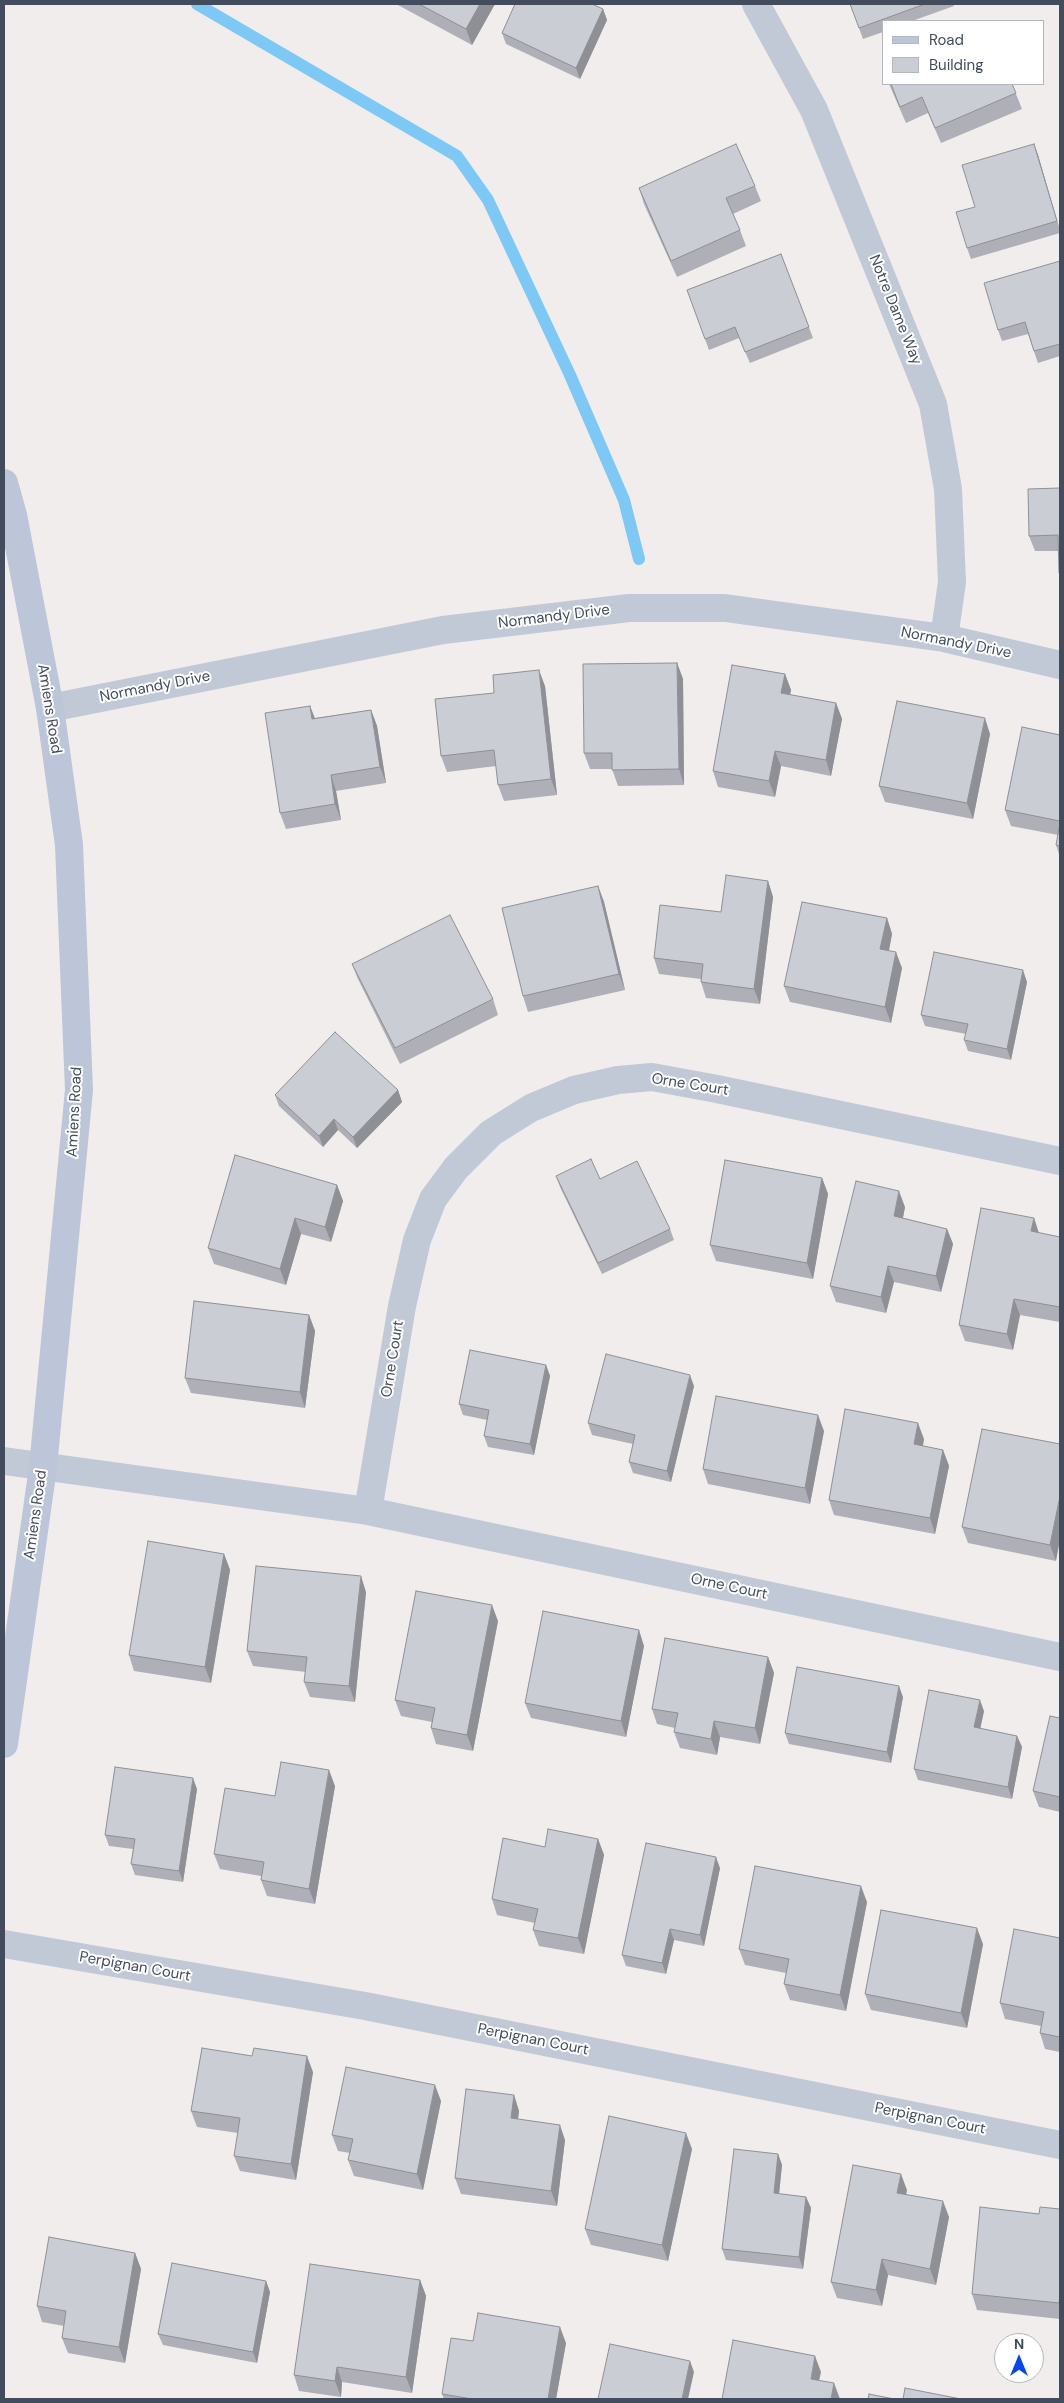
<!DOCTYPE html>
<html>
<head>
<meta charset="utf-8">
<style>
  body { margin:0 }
  #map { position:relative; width:1064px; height:2403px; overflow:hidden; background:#f0edec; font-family:"DM Sans",sans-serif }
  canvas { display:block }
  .frame { position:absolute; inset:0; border:5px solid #434c5c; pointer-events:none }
  .legend { position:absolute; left:882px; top:20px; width:162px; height:65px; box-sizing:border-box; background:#fff; border:1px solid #b4b7be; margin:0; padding:6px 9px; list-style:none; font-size:15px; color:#434c5c }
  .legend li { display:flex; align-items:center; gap:10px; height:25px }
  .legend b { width:25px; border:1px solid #b4b7be }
  .north { position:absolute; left:994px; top:2333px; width:50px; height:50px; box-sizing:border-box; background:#fff; border:1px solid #b4b7be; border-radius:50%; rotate:0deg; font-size:14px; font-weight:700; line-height:20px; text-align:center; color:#434c5c }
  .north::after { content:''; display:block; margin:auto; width:18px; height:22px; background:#0645f0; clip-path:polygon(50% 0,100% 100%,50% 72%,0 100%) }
</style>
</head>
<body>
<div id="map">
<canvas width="1064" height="2403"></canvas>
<div class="frame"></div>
<ul class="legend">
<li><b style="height:6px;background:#bdc5d8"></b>Road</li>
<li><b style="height:14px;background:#cbcdd5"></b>Building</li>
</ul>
<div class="north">N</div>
</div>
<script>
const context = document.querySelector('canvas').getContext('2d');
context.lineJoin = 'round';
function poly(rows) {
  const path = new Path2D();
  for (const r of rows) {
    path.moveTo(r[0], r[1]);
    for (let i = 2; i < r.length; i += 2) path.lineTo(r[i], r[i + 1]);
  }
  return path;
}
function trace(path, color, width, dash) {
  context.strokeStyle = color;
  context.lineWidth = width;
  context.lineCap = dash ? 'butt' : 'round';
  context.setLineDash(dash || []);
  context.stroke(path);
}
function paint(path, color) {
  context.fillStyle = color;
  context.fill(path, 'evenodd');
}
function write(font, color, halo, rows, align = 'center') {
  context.font = font + ' "DM Sans",sans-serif';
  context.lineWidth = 4;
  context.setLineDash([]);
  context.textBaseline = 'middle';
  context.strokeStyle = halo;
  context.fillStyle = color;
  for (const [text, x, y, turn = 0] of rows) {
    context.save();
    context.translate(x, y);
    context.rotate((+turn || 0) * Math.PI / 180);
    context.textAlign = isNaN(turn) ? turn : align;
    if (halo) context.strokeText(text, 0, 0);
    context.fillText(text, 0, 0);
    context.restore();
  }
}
trace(poly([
  [197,4,457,156,488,200,570,375,624,500,639,559]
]), '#7dc8f5', 12);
trace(poly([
  [756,4,814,110,933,404,948,489,952,582,944,638],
  [50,708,443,630,629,608,725,608,944,638,1060,665],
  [4,1461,368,1511,1060,1657],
  [368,1511,402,1306,417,1240,433,1199,456,1168,491,1133,531,1108,574,1090,618,1080,652,1077,717,1089,1060,1161],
  [4,1944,365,2006,1060,2145]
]), '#c1c9d6', 28);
trace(poly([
  [4,483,13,515,50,708,69,845,79,1090,43,1467,4,1744]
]), '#bdc5d8', 28);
paint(poly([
  [396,4,495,4,472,45],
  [850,4,953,4,954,6,912,21,883,21,883,32,863,39],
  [603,9,607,20,580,79,506,44,502,33],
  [889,84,1012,84,1022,109,941,143,928,113,906,123],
  [1034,144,1038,155,1060,230,1060,233,971,259,967,248,975,207],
  [755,186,761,201,733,214,740,230,746,246,677,277,644,204,639,188],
  [781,254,813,338,750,363,739,338,709,350,687,290],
  [1060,261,1060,356,1038,363,1028,334,1002,341,998,330],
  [1060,488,1060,576,1059,573,1059,551,1035,551,1029,536],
  [677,663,683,679,684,785,618,786,612,769,590,769,584,753],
  [785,674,791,690,790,695,836,703,842,719,831,776,781,766,775,797,718,787,713,771],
  [545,686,557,795,504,801,498,785,496,766,447,772,441,756,494,693],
  [310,706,315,718,371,710,377,726,386,783,336,791,341,820,286,829,280,813],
  [990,734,973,819,885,802,879,786],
  [1060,735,1060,857,1056,845,1058,835,1011,826,1005,810],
  [768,881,773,897,760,1004,706,998,701,982,701,979,659,974,654,958],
  [598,886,604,902,625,990,528,1012,523,996],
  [887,918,892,934,889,951,902,968,891,1023,790,1002,784,986],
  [352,964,493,999,498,1015,400,1064,358,979],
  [1027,982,1011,1060,968,1051,964,1040,966,1034,925,1026,921,1015],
  [398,1090,402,1102,357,1148,338,1130,323,1147,279,1106,275,1095],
  [556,1176,600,1179,670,1229,674,1240,602,1274,560,1187],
  [822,1178,828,1194,813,1279,716,1261,710,1245],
  [337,1185,343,1201,331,1242,301,1234,286,1285,214,1264,208,1248],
  [905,1207,903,1218,947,1229,953,1244,941,1292,894,1282,886,1313,836,1302,830,1286],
  [1034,1218,1039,1233,1060,1237,1060,1322,1020,1315,1013,1350,965,1341,959,1325],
  [309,1315,315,1331,305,1408,191,1393,185,1378],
  [546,1365,550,1376,534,1455,488,1447,484,1436,487,1420,463,1415,459,1404],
  [694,1386,671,1482,633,1473,629,1462,633,1444,592,1435,588,1423],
  [824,1431,810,1504,708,1484,703,1469],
  [924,1439,923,1446,943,1450,949,1466,935,1534,834,1515,829,1500],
  [1060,1444,1056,1561,968,1543,962,1527],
  [224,1554,230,1570,211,1683,134,1671,129,1655],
  [366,1592,355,1702,310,1697,304,1682,306,1672,253,1666,247,1651],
  [498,1621,473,1751,436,1744,431,1728,432,1722,401,1716,395,1700],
  [644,1646,626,1737,531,1718,525,1703],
  [768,1657,774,1673,760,1744,720,1737,717,1755,680,1748,674,1732,675,1728,657,1724,652,1709],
  [903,1697,891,1763,789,1744,785,1733],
  [984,1711,980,1729,1017,1736,1022,1747,1012,1799,918,1780,914,1769],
  [1060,1718,1060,1812,1039,1807,1033,1791],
  [335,1786,315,1904,267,1896,261,1880,261,1876,220,1869,214,1854,275,1796],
  [197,1789,183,1882,135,1875,131,1864,133,1849,109,1846,105,1835],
  [598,1839,604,1855,584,1954,539,1946,533,1930,535,1923,497,1915,492,1899,545,1847],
  [720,1868,704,1946,674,1940,666,1974,626,1966,622,1955],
  [867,1902,846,2011,790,2000,784,1984,786,1973,745,1965,739,1949],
  [1060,1938,1060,2052,1045,2049,1040,2033,1041,2026,1005,2019,1000,2003],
  [983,1944,967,2028,871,2010,865,1994],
  [313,2072,296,2180,240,2171,234,2156,238,2133,197,2127,191,2111],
  [514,2095,519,2111,518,2119,565,2140,557,2206,461,2194,455,2178],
  [441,2101,423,2190,354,2176,348,2160,350,2153,338,2151,332,2135],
  [692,2149,668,2261,591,2245,585,2229],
  [778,2154,782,2165,779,2194,806,2197,811,2208,803,2269,726,2260,722,2249],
  [907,2190,906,2194,949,2217,936,2285,888,2275,882,2306,837,2298,831,2282],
  [1060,2209,1060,2319,977,2310,972,2294],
  [135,2253,141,2269,125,2363,68,2353,62,2338,64,2326,42,2322,37,2306],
  [420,2280,426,2296,412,2393,342,2382,341,2397,299,2391,294,2375],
  [266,2281,270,2292,257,2363,163,2345,158,2334],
  [473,2341,566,2343,556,2399,444,2399,442,2394]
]), '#afb0b7');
paint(poly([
  [480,4,495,4,472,45,466,29],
  [603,9,607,20,580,79,576,68],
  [1034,144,1038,155,1060,231,1057,221],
  [677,663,683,679,684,785,679,769],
  [539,670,545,686,557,795,551,779],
  [785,674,791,690,787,709,781,693],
  [836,703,842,719,831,776,826,760],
  [310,706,316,722,312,719],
  [371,710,377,726,386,783,380,767],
  [985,718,990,734,973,819,967,803],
  [775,751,781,766,775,797,769,781],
  [331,775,336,791,341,820,335,804],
  [768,881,773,897,760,1004,754,989],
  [598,886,604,902,625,990,619,974],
  [887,918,892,934,886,965,880,949],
  [896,952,902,968,891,1023,885,1007],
  [1023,970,1027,982,1011,1060,1007,1049],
  [398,1090,402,1102,357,1148,353,1137],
  [334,1119,338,1130,323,1147,319,1136],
  [822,1178,828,1194,813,1279,807,1263],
  [337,1185,343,1201,331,1242,325,1227],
  [899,1191,905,1207,900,1232,894,1216],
  [295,1218,301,1234,286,1285,280,1269],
  [1034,1218,1039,1234,1031,1231],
  [947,1229,953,1244,941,1292,936,1276],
  [888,1266,894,1282,886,1313,881,1297],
  [1014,1299,1020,1315,1013,1350,1007,1334],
  [309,1315,315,1331,305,1408,300,1392],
  [546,1365,550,1376,534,1455,530,1444],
  [690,1375,694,1386,671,1482,667,1471],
  [818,1415,824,1431,810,1504,805,1488],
  [918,1423,924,1439,920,1460,914,1444],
  [943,1450,949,1466,935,1534,930,1518],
  [1060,1496,1060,1540,1056,1561,1050,1545],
  [224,1554,230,1570,211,1683,205,1667],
  [361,1576,366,1592,355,1702,349,1686],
  [492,1605,498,1621,473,1751,467,1735],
  [639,1630,644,1646,626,1737,621,1721],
  [768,1657,774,1673,760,1744,755,1728],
  [899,1686,903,1697,891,1763,887,1752],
  [980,1700,984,1711,978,1739,974,1727],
  [714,1721,720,1737,717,1755,711,1739],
  [1017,1736,1022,1747,1012,1799,1008,1787],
  [329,1770,335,1786,315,1904,309,1889],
  [193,1778,197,1789,183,1882,179,1871],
  [598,1839,604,1855,584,1954,578,1938],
  [716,1857,720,1868,704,1946,700,1935],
  [861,1886,867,1902,846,2011,840,1995],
  [977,1928,983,1944,967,2028,961,2013],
  [670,1929,674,1940,666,1974,662,1963],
  [307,2056,313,2072,296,2180,291,2164],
  [435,2085,441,2101,423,2190,417,2174],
  [514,2095,519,2111,516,2134,511,2118],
  [560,2125,565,2140,557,2206,551,2191],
  [686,2133,692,2149,668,2261,662,2245],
  [778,2154,782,2165,778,2204,774,2193],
  [901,2174,907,2190,903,2209,897,2193],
  [806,2197,811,2208,803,2269,799,2257],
  [943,2201,949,2217,936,2285,930,2269],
  [135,2253,141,2269,125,2363,119,2347],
  [882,2259,888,2275,882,2306,876,2290],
  [420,2280,426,2296,412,2393,406,2377],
  [266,2281,270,2292,257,2363,253,2352],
  [560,2327,566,2343,556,2399,548,2399],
  [815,2356,821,2372,816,2395,811,2379],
  [690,2361,694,2372,688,2399,682,2399],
  [337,2367,342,2382,341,2397,335,2381],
  [834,2383,840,2399,831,2399]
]), '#8e9095');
const building = poly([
  [419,4,480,4,466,29,419,4],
  [515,4,592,4,603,9,576,68,502,33,515,4],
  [850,4,925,4,859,28,850,4],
  [891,84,1012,84,1016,93,935,128,922,97,900,107,891,84],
  [736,144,755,186,726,198,740,230,671,261,639,188,736,144],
  [1034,144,1057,221,967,248,956,212,975,207,962,165,1034,144],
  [781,254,809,327,745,352,735,327,705,339,687,290,781,254],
  [1060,261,1060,344,1034,351,1025,322,998,330,984,283,1060,261],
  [1060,488,1060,573,1059,573,1058,535,1029,536,1028,489,1060,488],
  [677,663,679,769,612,770,612,753,584,753,583,664,677,663],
  [732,665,785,674,781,693,836,703,826,760,775,751,769,781,713,771,732,665],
  [539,670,551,779,498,785,494,750,441,756,435,699,494,693,493,675,539,670],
  [897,701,985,718,967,803,879,786,897,701],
  [310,706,312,719,371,710,380,767,331,775,335,804,280,813,265,713,310,706],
  [1022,727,1060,735,1060,821,1005,810,1022,727],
  [1060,823,1060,846,1056,845,1060,823],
  [726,875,768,881,754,989,701,982,703,964,654,958,660,905,721,912,726,875],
  [598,886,619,974,523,996,502,908,598,886],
  [802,902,887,918,880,949,896,952,885,1007,784,986,802,902],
  [450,915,493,999,395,1048,352,964,450,915],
  [934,952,1023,970,1007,1049,964,1040,968,1024,921,1015,934,952],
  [335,1032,398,1090,353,1137,334,1119,319,1136,275,1095,335,1032],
  [235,1155,337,1185,325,1227,295,1218,280,1269,208,1248,235,1155],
  [591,1159,600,1179,637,1161,670,1229,598,1263,556,1176,591,1159],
  [725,1160,822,1178,807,1263,710,1245,725,1160],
  [856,1181,899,1191,894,1216,947,1229,936,1276,888,1266,881,1297,830,1286,856,1181],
  [981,1208,1034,1218,1031,1231,1060,1237,1060,1307,1014,1299,1007,1334,959,1325,981,1208],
  [194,1301,309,1315,300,1392,185,1378,194,1301],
  [470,1350,546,1365,530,1444,484,1436,489,1410,459,1404,470,1350],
  [606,1354,690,1375,667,1471,629,1462,635,1435,588,1423,606,1354],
  [716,1396,818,1415,805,1488,703,1469,716,1396],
  [845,1409,918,1423,914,1444,943,1450,930,1518,829,1500,845,1409],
  [982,1429,1060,1444,1060,1496,1050,1545,962,1527,982,1429],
  [148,1541,224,1554,205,1667,129,1655,148,1541],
  [256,1566,361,1576,349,1686,304,1682,307,1657,247,1651,256,1566],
  [416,1591,492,1605,467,1735,431,1728,435,1708,395,1700,416,1591],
  [543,1611,639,1630,621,1721,525,1703,543,1611],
  [665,1638,768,1657,755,1728,714,1721,711,1739,674,1732,678,1713,652,1709,665,1638],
  [797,1667,899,1686,887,1752,785,1733,797,1667],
  [929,1690,980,1700,974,1727,1017,1736,1008,1787,914,1769,929,1690],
  [1050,1716,1060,1718,1060,1797,1033,1791,1050,1716],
  [281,1762,329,1770,309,1889,261,1880,264,1862,214,1854,225,1788,275,1796,281,1762],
  [115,1767,193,1778,179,1871,131,1864,135,1839,105,1835,115,1767],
  [548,1829,598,1839,578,1938,533,1930,538,1909,492,1899,503,1838,545,1847,548,1829],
  [646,1843,716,1857,700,1935,670,1929,662,1963,622,1955,646,1843],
  [755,1866,861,1886,840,1995,784,1984,789,1959,739,1949,755,1866],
  [881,1910,977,1928,961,2013,865,1994,881,1910],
  [1014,1929,1060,1938,1060,2037,1040,2033,1044,2012,1000,2003,1014,1929],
  [202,2048,252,2056,254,2048,307,2056,291,2164,234,2156,240,2118,191,2111,202,2048],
  [346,2067,435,2085,417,2174,348,2160,353,2139,332,2135,346,2067],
  [466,2089,514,2095,511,2118,560,2125,551,2191,455,2178,466,2089],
  [609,2116,686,2133,662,2245,585,2229,609,2116],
  [734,2149,778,2154,774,2193,806,2197,799,2257,722,2249,734,2149],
  [853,2165,901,2174,897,2193,943,2201,930,2269,882,2259,876,2290,831,2282,853,2165],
  [980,2207,1039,2214,1040,2207,1060,2209,1060,2295,1059,2303,972,2294,980,2207],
  [49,2237,135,2253,119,2347,62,2338,66,2311,37,2306,49,2237],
  [172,2263,266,2281,253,2352,158,2334,172,2263],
  [310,2264,420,2280,406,2377,337,2367,335,2381,294,2375,310,2264],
  [478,2313,560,2327,548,2399,472,2399,442,2394,451,2338,473,2341,478,2313],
  [733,2340,815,2356,811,2379,834,2383,831,2399,722,2399,733,2340],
  [610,2344,690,2361,682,2399,598,2399,610,2344],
  [905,2388,961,2399,903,2399,905,2388],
  [869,2394,894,2399,868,2399,869,2394]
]);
paint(building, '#cbcdd5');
trace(building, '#8e9095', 1);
write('15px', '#434c5c', '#fff', [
  ["Notre Dame Way",895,310,68],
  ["Normandy Drive",554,617,-7],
  ["Normandy Drive",956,643,11],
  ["Normandy Drive",155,687,-11],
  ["Amiens Road",49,709,81],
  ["Orne Court",690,1085,9],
  ["Amiens Road",75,1112,-87],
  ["Orne Court",393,1359,-81],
  ["Amiens Road",36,1515,-82],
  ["Orne Court",729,1587,12],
  ["Perpignan Court",135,1967,10],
  ["Perpignan Court",533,2040,11],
  ["Perpignan Court",930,2119,11]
]);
</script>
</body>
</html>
